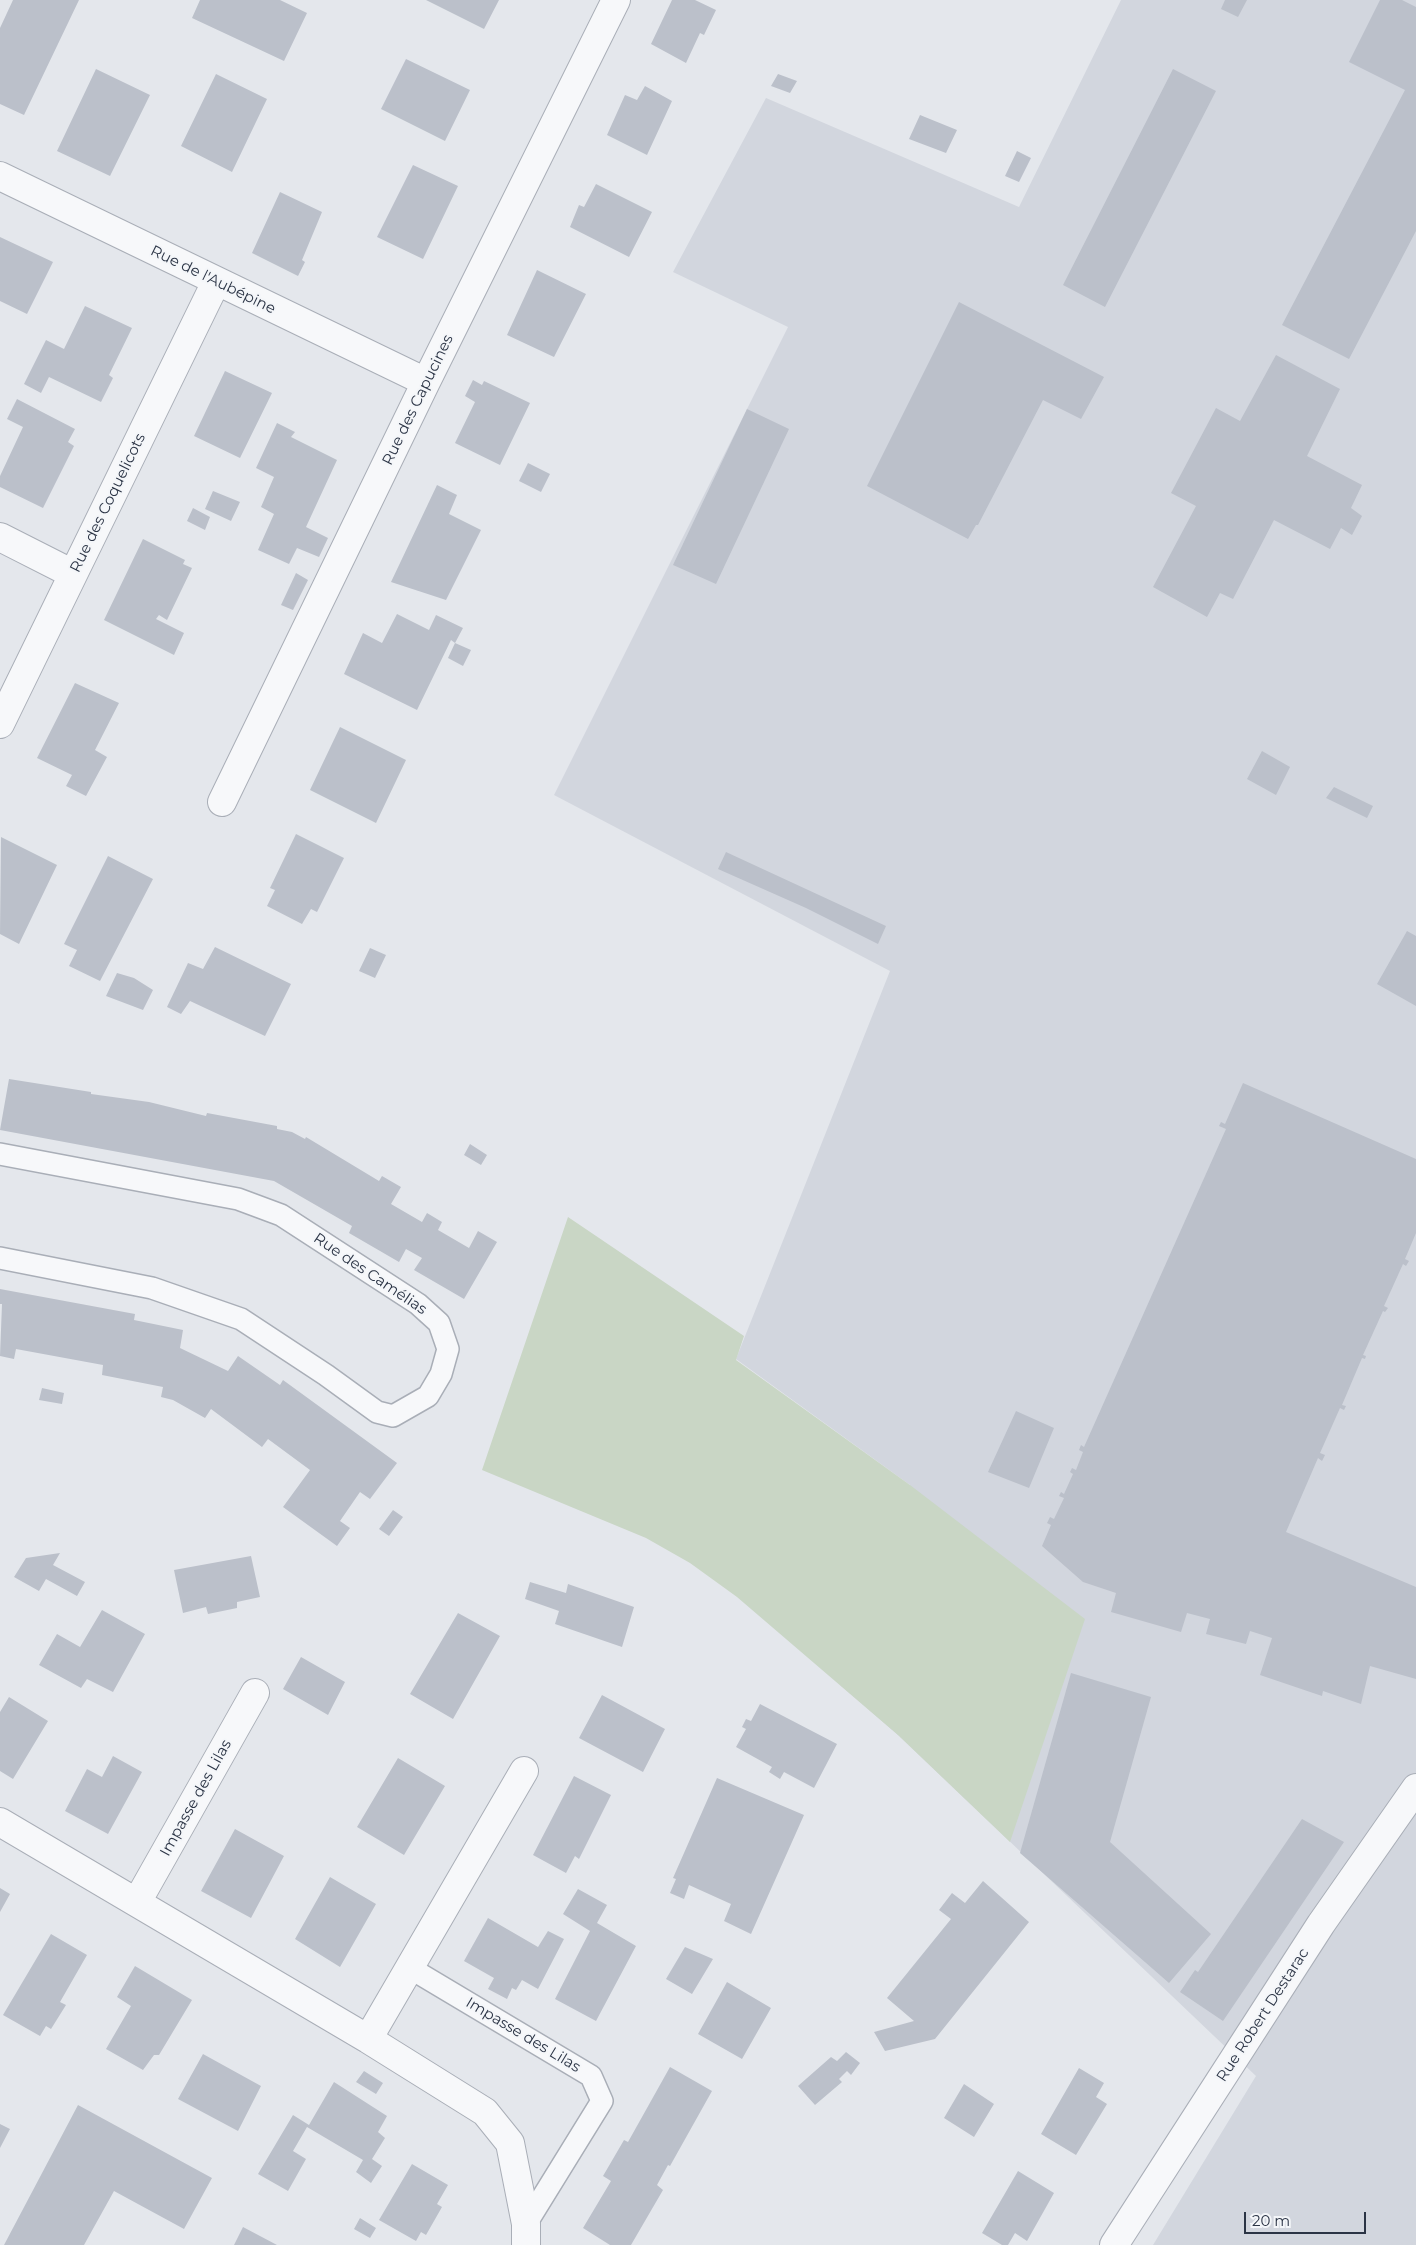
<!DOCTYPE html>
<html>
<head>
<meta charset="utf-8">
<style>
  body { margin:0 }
  #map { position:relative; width:1416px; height:2245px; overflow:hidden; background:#e4e7ec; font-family:Montserrat,sans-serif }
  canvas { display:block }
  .scale { position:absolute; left:1244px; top:2212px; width:122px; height:22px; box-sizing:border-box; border:2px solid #2b3445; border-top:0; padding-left:6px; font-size:15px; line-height:18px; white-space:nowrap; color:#2b3445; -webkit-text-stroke:4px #f4f6f9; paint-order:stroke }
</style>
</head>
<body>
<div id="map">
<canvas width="1416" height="2245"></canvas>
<div class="scale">20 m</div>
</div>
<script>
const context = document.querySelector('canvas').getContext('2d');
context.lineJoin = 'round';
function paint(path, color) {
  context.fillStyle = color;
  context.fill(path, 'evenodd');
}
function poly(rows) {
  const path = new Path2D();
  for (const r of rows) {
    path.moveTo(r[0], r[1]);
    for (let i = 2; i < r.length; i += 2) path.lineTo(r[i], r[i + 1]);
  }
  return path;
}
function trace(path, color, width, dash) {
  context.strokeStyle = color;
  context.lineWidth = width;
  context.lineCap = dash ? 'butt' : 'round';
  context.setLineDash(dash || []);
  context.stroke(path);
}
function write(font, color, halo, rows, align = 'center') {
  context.font = font + ' Montserrat,sans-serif';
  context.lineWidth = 4;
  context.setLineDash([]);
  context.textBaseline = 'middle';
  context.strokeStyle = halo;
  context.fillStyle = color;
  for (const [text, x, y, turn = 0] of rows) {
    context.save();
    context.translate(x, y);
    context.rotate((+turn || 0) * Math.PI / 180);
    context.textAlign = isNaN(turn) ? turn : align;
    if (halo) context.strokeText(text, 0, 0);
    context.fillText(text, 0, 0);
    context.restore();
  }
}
paint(poly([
  [1121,0,1416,0,1416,2245,1153,2245,1256,2076,898,1735,840,1685,910,1485,736,1359,890,971,554,795,788,327,673,272,766,98,1019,207]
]), '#d2d6de');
paint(poly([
  [568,1217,744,1336,736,1360,910,1485,1085,1619,1010,1842,898,1735,737,1597,690,1563,646,1538,482,1470]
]), '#c9d6c5');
paint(poly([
  [13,0,79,0,24,115,0,104,0,28],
  [200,0,280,0,307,13,284,61,192,18],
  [426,0,499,0,484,29],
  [672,0,695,0,716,10,704,35,700,33,686,63,651,44],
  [1225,0,1247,0,1238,17,1221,9],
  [1380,0,1402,0,1416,7,1416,231,1349,359,1282,325,1405,90,1349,62],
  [406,59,470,90,445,141,381,109],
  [96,69,150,95,110,176,57,151],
  [1173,69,1216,91,1105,307,1063,285],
  [216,74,267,99,232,172,181,146],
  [778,74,797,81,790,93,771,86],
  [645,86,672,101,647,155,607,135,625,95,637,100],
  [920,115,957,130,946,153,909,139],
  [1017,151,1031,158,1019,182,1005,176],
  [413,165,458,186,423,259,377,237],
  [596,184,652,212,629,257,570,227,579,205,584,207],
  [280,192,322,212,302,260,305,262,298,276,252,253],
  [0,237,53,262,27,314,0,301],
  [537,270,586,294,554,357,507,335],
  [959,302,1104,377,1081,419,1043,400,978,525,976,525,968,539,867,486],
  [85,306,132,328,109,375,113,378,101,402,49,377,41,393,24,384,46,340,64,349],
  [1276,355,1340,389,1307,456,1362,485,1351,508,1362,516,1352,535,1341,528,1330,549,1274,520,1233,599,1220,593,1207,617,1153,587,1196,506,1171,493,1216,408,1240,421],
  [225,371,272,393,240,458,194,436],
  [473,380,482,385,484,381,530,403,500,465,455,443,475,402,465,396],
  [17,399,75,429,68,442,74,446,43,508,0,487,0,476,23,427,7,419],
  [747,409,789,429,716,584,673,565],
  [277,423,295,432,291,437,337,460,306,527,328,538,319,557,297,548,289,564,258,550,274,514,261,507,274,477,256,468],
  [528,463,550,474,541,492,519,481],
  [437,485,457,495,449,514,481,530,446,600,391,582],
  [213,491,240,502,231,521,205,509],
  [193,508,210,517,205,530,187,521],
  [143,539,185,560,183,564,192,568,167,620,159,615,156,619,184,633,174,655,104,620],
  [296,573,308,580,293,610,281,605],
  [397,614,429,630,436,615,463,628,455,643,451,640,417,710,344,674,363,633,382,643],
  [455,643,471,650,463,666,448,658],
  [75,683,119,703,95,750,107,757,86,796,66,786,72,775,37,758],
  [340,727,406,760,376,823,310,790],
  [1262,751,1290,767,1276,795,1247,779],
  [1334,787,1373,806,1367,818,1326,798],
  [296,834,344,858,317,912,311,909,302,924,267,906,275,890,270,888],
  [1,837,57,865,19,944,0,934],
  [726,852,886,926,878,944,806,908,718,869],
  [108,856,153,879,100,981,69,966,77,950,64,944],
  [1407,931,1416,936,1416,1006,1377,984],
  [215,947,291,984,265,1036,190,1001,181,1014,167,1007,188,963,203,969],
  [370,948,386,955,375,978,359,971],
  [117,973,134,978,153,990,143,1010,106,996],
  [9,1079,91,1092,91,1094,149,1102,206,1116,207,1113,277,1126,277,1129,292,1132,305,1139,306,1137,379,1181,382,1176,401,1187,391,1204,422,1222,427,1213,442,1222,438,1230,469,1248,478,1231,497,1242,464,1299,414,1270,422,1258,406,1249,399,1262,349,1233,352,1226,274,1181,0,1130],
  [1243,1083,1416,1159,1416,1233,1405,1259,1409,1261,1406,1266,1403,1264,1384,1306,1388,1308,1385,1312,1383,1311,1363,1355,1366,1356,1365,1359,1362,1358,1342,1405,1346,1406,1344,1410,1340,1408,1320,1453,1325,1455,1322,1461,1318,1458,1286,1532,1416,1587,1416,1679,1370,1666,1361,1704,1323,1691,1322,1696,1260,1675,1272,1638,1250,1631,1246,1644,1206,1634,1210,1619,1187,1613,1181,1632,1111,1612,1116,1593,1083,1582,1042,1546,1051,1525,1047,1523,1050,1517,1054,1519,1064,1498,1059,1496,1061,1492,1064,1494,1073,1474,1070,1472,1072,1468,1076,1470,1083,1452,1079,1450,1081,1445,1084,1447,1226,1129,1219,1126,1221,1122,1225,1124],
  [470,1144,487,1155,481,1165,464,1155],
  [0,1289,135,1314,134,1320,183,1330,180,1348,228,1371,238,1356,280,1385,283,1380,397,1463,370,1499,360,1492,340,1521,350,1528,337,1546,283,1507,310,1470,268,1439,262,1447,211,1409,205,1418,173,1400,161,1397,163,1387,102,1375,103,1365,16,1349,14,1359,0,1356,2,1304,0,1304],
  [42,1388,64,1393,62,1404,39,1400],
  [1016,1411,1054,1428,1029,1488,988,1472],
  [393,1510,403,1517,389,1536,379,1529],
  [60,1553,53,1565,85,1582,77,1596,46,1579,39,1591,14,1577,26,1558],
  [251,1556,260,1597,237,1602,237,1608,208,1614,206,1607,183,1613,174,1570],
  [530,1582,566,1593,568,1584,634,1607,622,1647,555,1624,559,1611,525,1599],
  [102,1610,145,1634,113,1692,87,1679,81,1688,39,1665,57,1634,80,1647],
  [458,1613,500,1636,453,1719,410,1694],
  [301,1657,345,1682,328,1715,283,1689],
  [1071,1673,1151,1697,1110,1842,1211,1934,1169,1983,1020,1853],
  [602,1695,665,1729,643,1772,579,1738],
  [9,1697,48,1721,13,1779,0,1771,0,1712],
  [760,1704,837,1744,814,1788,784,1772,780,1779,769,1772,772,1767,736,1747,746,1729,742,1727,746,1719,751,1721],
  [113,1756,142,1772,108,1834,65,1811,87,1769,102,1777],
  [398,1758,445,1786,404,1855,357,1827],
  [574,1776,611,1795,579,1859,575,1856,566,1873,533,1855],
  [717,1778,804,1815,751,1934,724,1921,731,1904,689,1885,684,1899,670,1893,676,1879,673,1878],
  [1302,1819,1344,1842,1223,2021,1180,1992,1195,1970,1198,1972],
  [235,1829,284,1856,251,1918,201,1891],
  [330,1877,376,1904,340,1967,295,1939],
  [983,1881,1029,1922,935,2039,885,2051,874,2032,914,2021,887,1998,951,1919,939,1910,952,1893,965,1903],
  [0,1888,10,1894,0,1912],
  [578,1889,607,1905,597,1923,636,1946,596,2021,555,1999,590,1931,563,1914],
  [488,1918,538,1947,548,1931,564,1939,538,1989,522,1980,516,1990,512,1988,507,1999,488,1989,494,1978,464,1961],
  [51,1934,87,1955,60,2002,66,2005,51,2029,46,2026,40,2036,3,2015],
  [685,1947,713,1959,692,1994,666,1979],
  [135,1966,192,2000,159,2055,154,2055,143,2070,106,2049,131,2006,117,1997],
  [727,1982,771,2008,742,2059,698,2034],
  [846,2052,860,2063,851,2075,847,2071,839,2079,842,2082,815,2105,798,2086,831,2057,837,2061],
  [203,2054,261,2086,238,2131,178,2099],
  [670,2067,712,2091,670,2166,668,2165,657,2185,663,2190,631,2245,610,2245,583,2228,611,2181,603,2176,624,2140,628,2142],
  [1079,2068,1104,2083,1096,2097,1107,2104,1076,2155,1041,2134],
  [364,2071,383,2083,376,2094,356,2082],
  [334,2082,387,2116,378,2132,385,2138,372,2159,382,2166,371,2183,356,2172,363,2160,307,2127,293,2151,306,2159,288,2191,258,2174,293,2115,309,2125],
  [964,2084,994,2104,974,2137,944,2118],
  [78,2105,212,2178,184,2229,114,2191,84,2245,4,2245],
  [0,2124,10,2129,0,2148],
  [412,2164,448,2185,437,2204,442,2207,426,2235,421,2232,416,2241,379,2220],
  [1018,2171,1054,2193,1027,2241,1015,2233,1008,2245,1002,2245,982,2233],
  [360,2218,376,2228,370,2238,354,2229],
  [243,2227,277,2245,234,2245]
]), '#bbc0ca');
const lane = poly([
  [0,1154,238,1199,281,1215,418,1304,439,1323,448,1349,441,1374,428,1396,393,1416,377,1412,326,1375,241,1319,152,1288,0,1258],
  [410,1968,591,2076,602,2101,526,2224]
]);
const street = poly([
  [0,176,426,382],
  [0,537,73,574],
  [0,724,216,282],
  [222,802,426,382,616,0],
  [0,1822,368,2039,485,2112,510,2143,526,2224,526,2245],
  [137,1902,255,1693],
  [368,2039,524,1771],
  [1114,2245,1321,1924,1416,1788]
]);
trace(lane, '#a9aeb7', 24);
trace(street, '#a9aeb7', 30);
trace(lane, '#f7f8fa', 21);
trace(street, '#f7f8fa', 28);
write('15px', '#2b3445', '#f4f6f9', [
  ["Rue de l'Aubépine",213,280,26],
  ["Rue des Capucines",418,400,-64],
  ["Rue des Coquelicots",108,503,-64],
  ["Rue des Camélias",370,1274,34],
  ["Impasse des Lilas",196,1798,-61],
  ["Rue Robert Destarac",1263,2015,-57],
  ["Impasse des Lilas",523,2035,31]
]);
</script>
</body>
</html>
